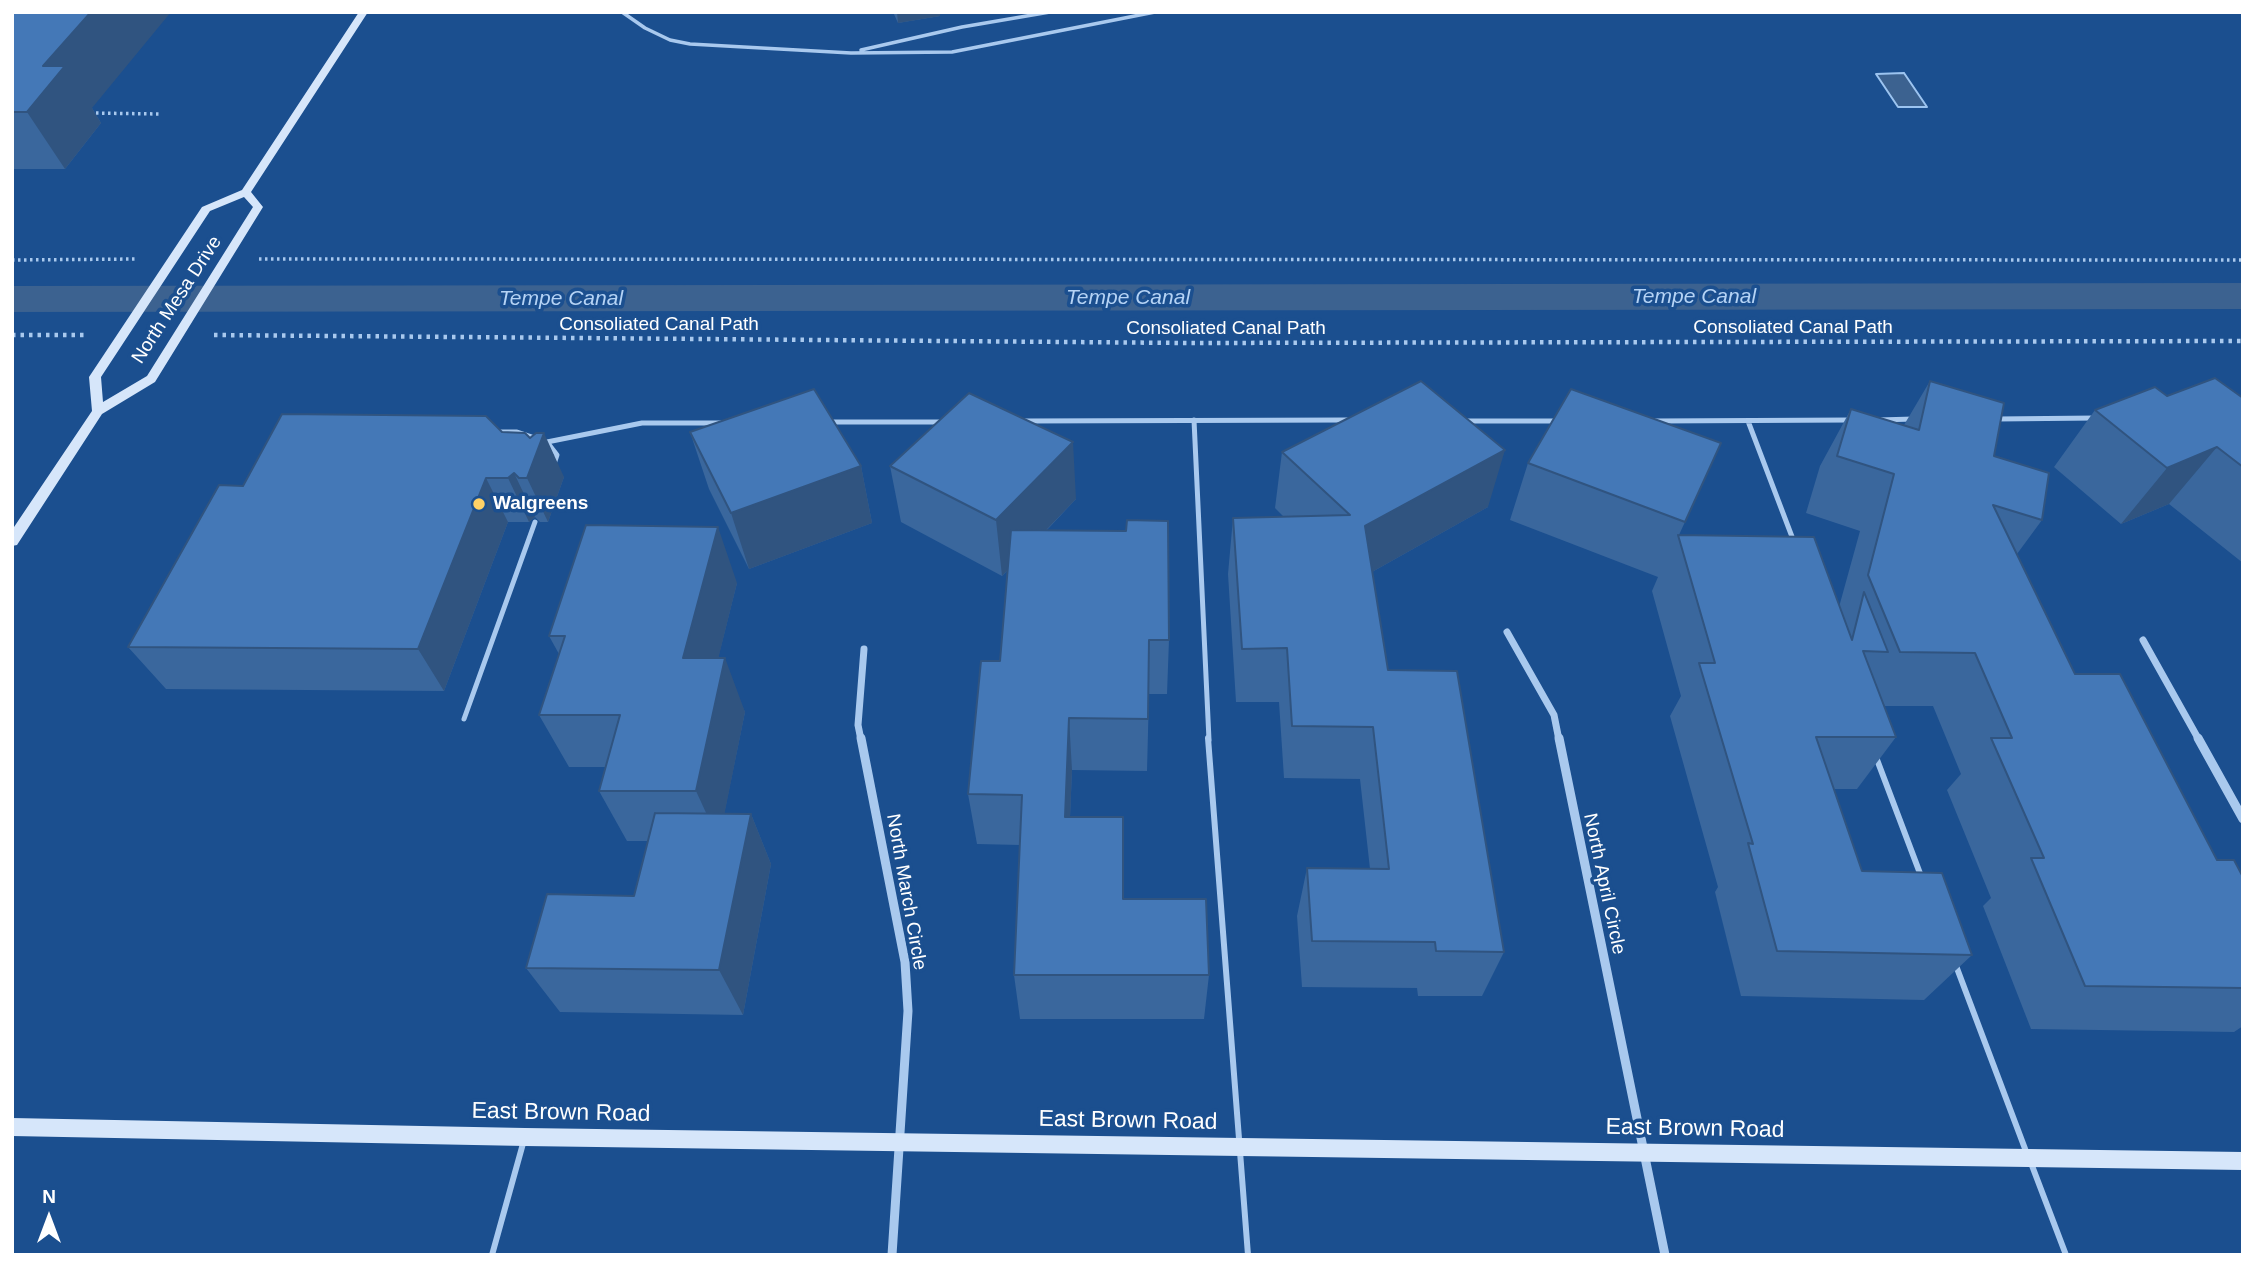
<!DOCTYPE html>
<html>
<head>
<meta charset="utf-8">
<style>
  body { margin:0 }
  #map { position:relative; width:2255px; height:1267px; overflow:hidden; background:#1b4f8f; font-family:Arial,sans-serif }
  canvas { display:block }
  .frame { position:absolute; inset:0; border:14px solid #fff; pointer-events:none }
  .north { position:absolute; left:14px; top:1183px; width:70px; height:70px; -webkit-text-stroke:5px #1b4f8f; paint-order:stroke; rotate:0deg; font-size:19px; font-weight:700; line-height:28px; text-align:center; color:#fff }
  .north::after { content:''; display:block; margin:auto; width:24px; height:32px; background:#fff; clip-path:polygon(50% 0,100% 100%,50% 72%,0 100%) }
</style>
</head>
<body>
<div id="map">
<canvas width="2255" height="1267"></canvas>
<div class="frame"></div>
<div class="north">N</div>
</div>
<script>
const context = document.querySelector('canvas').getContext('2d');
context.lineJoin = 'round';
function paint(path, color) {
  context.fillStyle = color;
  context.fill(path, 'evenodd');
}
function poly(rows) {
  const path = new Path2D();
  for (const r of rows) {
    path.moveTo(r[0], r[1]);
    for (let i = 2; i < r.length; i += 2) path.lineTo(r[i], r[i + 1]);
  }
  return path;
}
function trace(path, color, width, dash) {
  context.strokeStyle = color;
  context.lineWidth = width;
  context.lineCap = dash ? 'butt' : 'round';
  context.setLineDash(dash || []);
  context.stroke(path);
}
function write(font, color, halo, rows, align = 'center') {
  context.font = font + ' Arial,sans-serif';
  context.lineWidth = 7;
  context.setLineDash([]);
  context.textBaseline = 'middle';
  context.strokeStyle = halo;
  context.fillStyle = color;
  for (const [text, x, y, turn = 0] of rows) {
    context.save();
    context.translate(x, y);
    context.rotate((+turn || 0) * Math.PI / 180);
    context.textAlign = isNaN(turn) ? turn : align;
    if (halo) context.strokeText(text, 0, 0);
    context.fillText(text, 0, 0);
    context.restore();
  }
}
const water = poly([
  [1904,73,1927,107,1898,107,1876,74,1904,73]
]);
paint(water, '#3c6290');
trace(water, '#9cc4f0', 2);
paint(poly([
  [2243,283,2243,309,12,312,12,286,2243,283]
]), '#3c6290');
trace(poly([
  [90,113,160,114],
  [259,259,2243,260],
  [12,260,137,259]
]), '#a9c9ee', 3.5, [2.5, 3.5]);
trace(poly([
  [12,335,85,335],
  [214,335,1188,343,2243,341]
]), '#a9c9ee', 4.5, [3.5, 5]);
trace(poly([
  [622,12,645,28,670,40,690,44,851,53,952,52,1155,12],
  [861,50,962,27,1050,12]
]), '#a9c9ee', 3.5);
trace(poly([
  [1997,419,2096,418],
  [1194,420,1209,740],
  [1878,420,1914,419],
  [1024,421,1347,420],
  [1465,421,1557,421],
  [1654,421,1851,420],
  [1748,421,1794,542],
  [828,422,944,422],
  [497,432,517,432,547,442,557,455,554,464],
  [547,442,642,423,724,423],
  [464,719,535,522]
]), '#a9c9ee', 5);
trace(poly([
  [1208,738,1248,1255],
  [1876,757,1921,876],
  [1955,963,2027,1154],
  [2031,1163,2066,1255],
  [492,1255,524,1140]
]), '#a9c9ee', 6);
trace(poly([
  [1507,632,1554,715,1559,740],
  [2143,640,2199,740],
  [861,740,858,725,864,649]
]), '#a9c9ee', 7);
trace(poly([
  [861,738,905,962,908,1011,892,1255],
  [1559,738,1665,1255],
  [2198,738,2243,819]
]), '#a9c9ee', 9);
paint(poly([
  [359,12,368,12,251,192,263,207,155,382,102,414,17,545,12,546,12,530,92,411,89,377,91,374,202,207,242,190,359,12],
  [244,197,253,207,147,376,103,402,101,377,210,211,244,197],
  [12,1118,525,1128,2243,1152,2243,1170,525,1146,12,1136,12,1118]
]), '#d6e6fa');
paint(poly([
  [12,12,92,108,101,123,65,169,12,169],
  [893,12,940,12,940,16,898,23],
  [1930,381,1994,456,2042,520,2017,554,2075,674,2217,860,2243,877,2243,1026,2234,1032,2031,1029,1983,906,1991,898,1947,790,1961,774,1933,706,1884,706,1896,737,1857,789,1834,789,1862,871,1972,955,1924,1000,1741,996,1715,892,1718,887,1670,716,1681,696,1652,591,1658,577,1510,520,1528,463,1721,443,1679,535,1839,607,1860,531,1806,513,1820,466,1851,409,1904,425],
  [2167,396,2243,398,2243,563,2169,504,2121,524,2054,467,2095,410],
  [502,432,564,477,548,522,540,522,535,517,529,522,508,522,444,691,166,689,128,647,243,486],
  [690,432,861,466,872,523,749,569,709,489],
  [1282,452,1488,507,1372,572,1388,670,1504,952,1482,996,1418,996,1417,988,1302,987,1297,916,1307,868,1370,869,1360,779,1284,778,1279,702,1236,702,1228,574,1233,518,1284,517,1275,508],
  [890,466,1076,499,1046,531,1169,640,1167,694,1149,694,1147,771,1072,770,1070,817,1124,899,1209,975,1204,1019,1020,1019,1014,975,1020,845,977,844,968,794,1000,661,1008,570,1002,576,901,522],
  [737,583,718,658,745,712,724,814,751,814,771,864,743,1015,560,1012,526,968,634,896,648,841,627,841,599,791,606,767,569,767,539,715,559,654,549,636]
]), '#3a679d');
paint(poly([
  [91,12,171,12,92,108,101,123,65,169,27,112,43,66],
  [897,12,940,12,940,16,898,23],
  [544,433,564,477,548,522,527,478],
  [1073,442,1076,499,1002,576,996,520],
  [2217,447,2169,504,2121,524,2167,468],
  [1505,450,1488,507,1354,582,1365,526],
  [861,466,872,523,749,569,731,513],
  [514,473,535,517,529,522,508,478],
  [486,478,508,522,444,691,418,649],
  [718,527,737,583,705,712,683,658],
  [725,658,745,712,719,841,696,791],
  [1069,718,1072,770,1068,866,1065,817],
  [751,814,771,864,743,1015,719,970]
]), '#305480');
const building = poly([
  [12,12,91,12,43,66,65,66,27,112,12,112,12,12],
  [2215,378,2243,398,2243,467,2217,447,2167,468,2095,410,2155,387,2167,396,2215,378],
  [1421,381,1505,450,1365,526,1388,670,1457,671,1504,952,1436,951,1435,942,1312,941,1307,868,1389,869,1373,727,1292,726,1287,648,1242,649,1233,518,1350,515,1282,452,1421,381],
  [1930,381,2004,403,1994,456,2049,473,2042,520,1993,505,2075,674,2120,674,2217,860,2234,860,2243,877,2243,988,2085,986,2031,858,2044,858,1991,738,2012,738,1975,653,1900,652,1868,575,1894,474,1837,456,1851,409,1919,430,1930,381],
  [814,389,861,466,731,513,690,432,814,389],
  [1571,389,1721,443,1685,522,1528,463,1571,389],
  [969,393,1073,442,996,520,890,466,969,393],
  [282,414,486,416,502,432,525,433,530,438,536,433,544,433,527,478,519,478,514,473,508,478,486,478,418,649,128,647,219,485,243,486,282,414],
  [1127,520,1168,521,1169,640,1149,640,1148,719,1069,718,1065,817,1123,817,1123,899,1206,899,1209,975,1014,975,1022,795,968,794,981,661,1000,661,1011,530,1126,531,1127,520],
  [586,525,718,527,683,658,725,658,696,791,599,791,620,715,539,715,565,636,549,636,586,525],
  [1678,535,1814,537,1852,640,1864,592,1888,652,1863,651,1896,737,1816,737,1862,871,1942,873,1972,955,1777,951,1748,843,1753,844,1699,663,1715,663,1678,535],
  [655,813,751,814,719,970,526,968,547,894,634,896,655,813]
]);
paint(building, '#4478b7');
trace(building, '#305480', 2);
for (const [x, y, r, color] of [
  [479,504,7,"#ffd166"]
]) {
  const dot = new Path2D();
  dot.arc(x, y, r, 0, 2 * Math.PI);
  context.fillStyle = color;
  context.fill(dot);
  trace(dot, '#1b4f8f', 2.5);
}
write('19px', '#fff', '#1b4f8f', [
  ["North Mesa Drive",177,300,-57],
  ["Consoliated Canal Path",659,325],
  ["Consoliated Canal Path",1793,328],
  ["Consoliated Canal Path",1226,329],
  ["North April Circle",1604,884,78],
  ["North March Circle",906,892,80]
]);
write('bold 19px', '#fff', '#1b4f8f', [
  ["Walgreens",493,504]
], 'left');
write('italic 21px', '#b5d3f5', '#1b4f8f', [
  ["Tempe Canal",1694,297],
  ["Tempe Canal",1128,298],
  ["Tempe Canal",561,299]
]);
write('23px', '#fff', '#1b4f8f', [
  ["East Brown Road",561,1113,1],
  ["East Brown Road",1128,1121,1],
  ["East Brown Road",1695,1129,1]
]);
</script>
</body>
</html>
